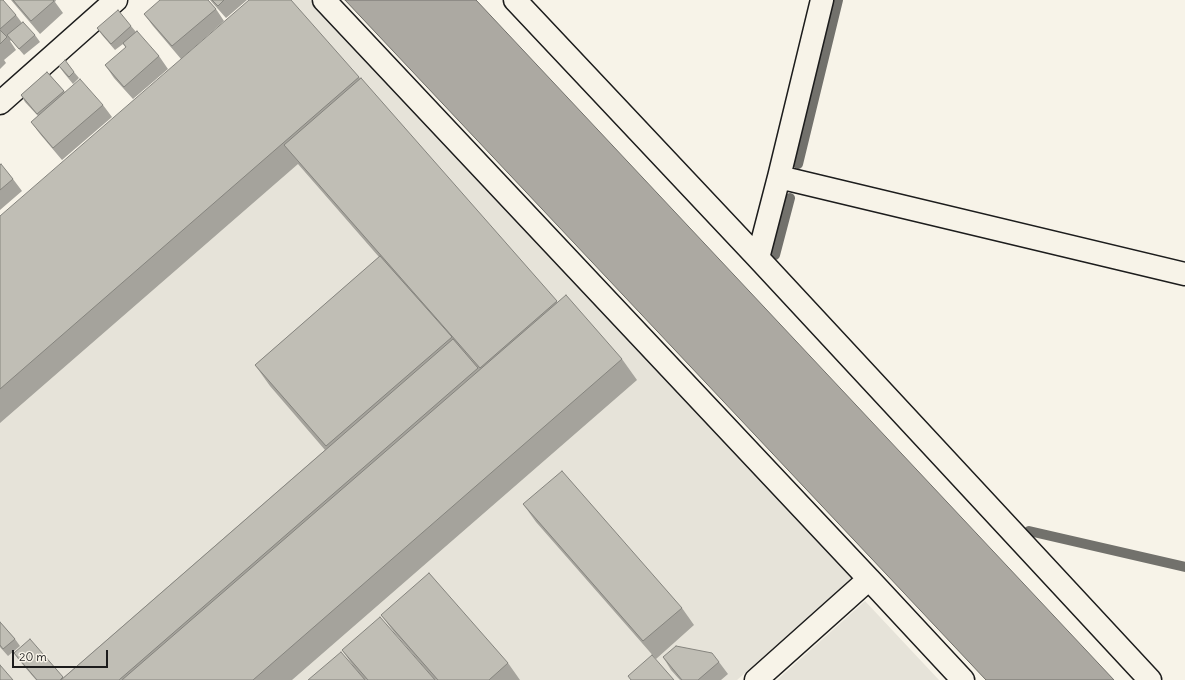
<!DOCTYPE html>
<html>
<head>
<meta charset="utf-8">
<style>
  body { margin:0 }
  #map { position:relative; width:1185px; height:680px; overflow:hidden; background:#f7f3e8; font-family:Delius,sans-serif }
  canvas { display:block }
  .scale { position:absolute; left:12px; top:650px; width:96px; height:18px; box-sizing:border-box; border:2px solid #1c1c1c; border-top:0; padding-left:5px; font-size:12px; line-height:14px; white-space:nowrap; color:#1c1c1c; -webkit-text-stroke:3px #f7f3e8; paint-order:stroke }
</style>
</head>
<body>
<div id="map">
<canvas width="1185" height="680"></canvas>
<div class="scale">20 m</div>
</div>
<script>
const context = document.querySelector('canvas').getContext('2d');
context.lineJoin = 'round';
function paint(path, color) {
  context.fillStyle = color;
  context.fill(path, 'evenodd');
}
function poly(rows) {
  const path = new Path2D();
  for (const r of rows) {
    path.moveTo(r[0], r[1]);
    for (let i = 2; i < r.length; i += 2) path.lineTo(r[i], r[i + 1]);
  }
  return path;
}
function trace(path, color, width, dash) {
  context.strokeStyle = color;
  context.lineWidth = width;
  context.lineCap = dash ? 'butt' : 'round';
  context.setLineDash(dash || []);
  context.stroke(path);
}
paint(poly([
  [263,0,310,0,853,577,737,680,0,680,0,231],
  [865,601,939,680,777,680]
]), '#e6e3d9');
const water = poly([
  [345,0,476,0,1114,680,986,680,345,0]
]);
paint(water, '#aca9a2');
trace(water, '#72716c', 1);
trace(poly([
  [798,164,838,0],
  [775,255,790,198],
  [1029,531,1185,567]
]), '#72716c', 10);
const minor = poly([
  [324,0,869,579],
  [515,0,758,258,1150,680],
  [822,0,779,177,1185,274],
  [0,103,116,0],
  [758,258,779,177],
  [756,680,869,579,963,680]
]);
trace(minor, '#1c1c1c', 25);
trace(minor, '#f7f3e8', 22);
paint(poly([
  [0,0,16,15,22,23,35,35,40,42,24,55,11,40,10,41,16,50,4,60,6,63,0,69],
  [11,0,56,0,55,2,63,13,40,34],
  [210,0,247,0,226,18],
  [216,9,224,21,181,59,153,26,144,14],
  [131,26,136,32,159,56,168,69,133,99,114,78,105,65,126,48,123,44,115,50,102,35,97,28],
  [59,66,74,72,79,78,73,84,64,73],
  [47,72,65,92,103,105,112,117,62,160,40,134,31,122,38,116,25,102,21,95],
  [359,77,557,302,622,359,637,380,292,680,36,680,18,659,14,653,63,678,325,450,270,386,255,365,379,257,298,164,0,423,0,216],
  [0,165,13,179,22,191,0,210],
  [523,504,682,608,694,625,656,659,536,522],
  [381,615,508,663,520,680,435,680,394,632],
  [0,622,15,639,20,646,8,656,0,647],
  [342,650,435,680,365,680,354,667],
  [663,657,719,662,728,674,721,680,680,680,671,670]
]), '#a5a39c');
const building = poly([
  [0,0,3,0,16,15,0,29,0,0],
  [13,0,53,0,54,1,31,21,13,0],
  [160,0,208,0,216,9,172,46,144,14,160,0],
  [212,0,224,0,218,6,212,0],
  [249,0,291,0,359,77,0,389,0,216,249,0],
  [118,10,131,26,111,44,97,28,118,10],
  [23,22,35,35,19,49,7,35,23,22],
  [0,30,7,37,0,44,0,30],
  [137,31,159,56,124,87,105,65,126,47,123,43,137,31],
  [65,60,74,72,69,77,59,66,65,60],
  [47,72,64,91,37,114,21,95,47,72],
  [361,78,557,301,480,368,284,145,361,78],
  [80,79,103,105,53,148,31,122,80,79],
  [1,164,13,179,0,190,0,165,1,164],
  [380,256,452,337,326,446,255,365,380,256],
  [566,295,622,359,253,680,122,680,566,295],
  [453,339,478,368,119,680,61,680,453,339],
  [562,471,682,608,643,641,523,504,562,471],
  [429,573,508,663,489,680,438,680,381,615,429,573],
  [380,617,435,680,368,680,342,650,380,617],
  [0,622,15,639,3,649,0,645,0,622],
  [30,639,63,677,60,680,37,680,14,653,30,639],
  [676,646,712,653,719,662,698,680,682,680,663,657,676,646],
  [341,652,365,680,308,680,341,652],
  [652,655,674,680,631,680,628,676,652,655],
  [0,665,13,680,0,680,0,665]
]);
paint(building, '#c0beb5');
trace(building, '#86857f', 1);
</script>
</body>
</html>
